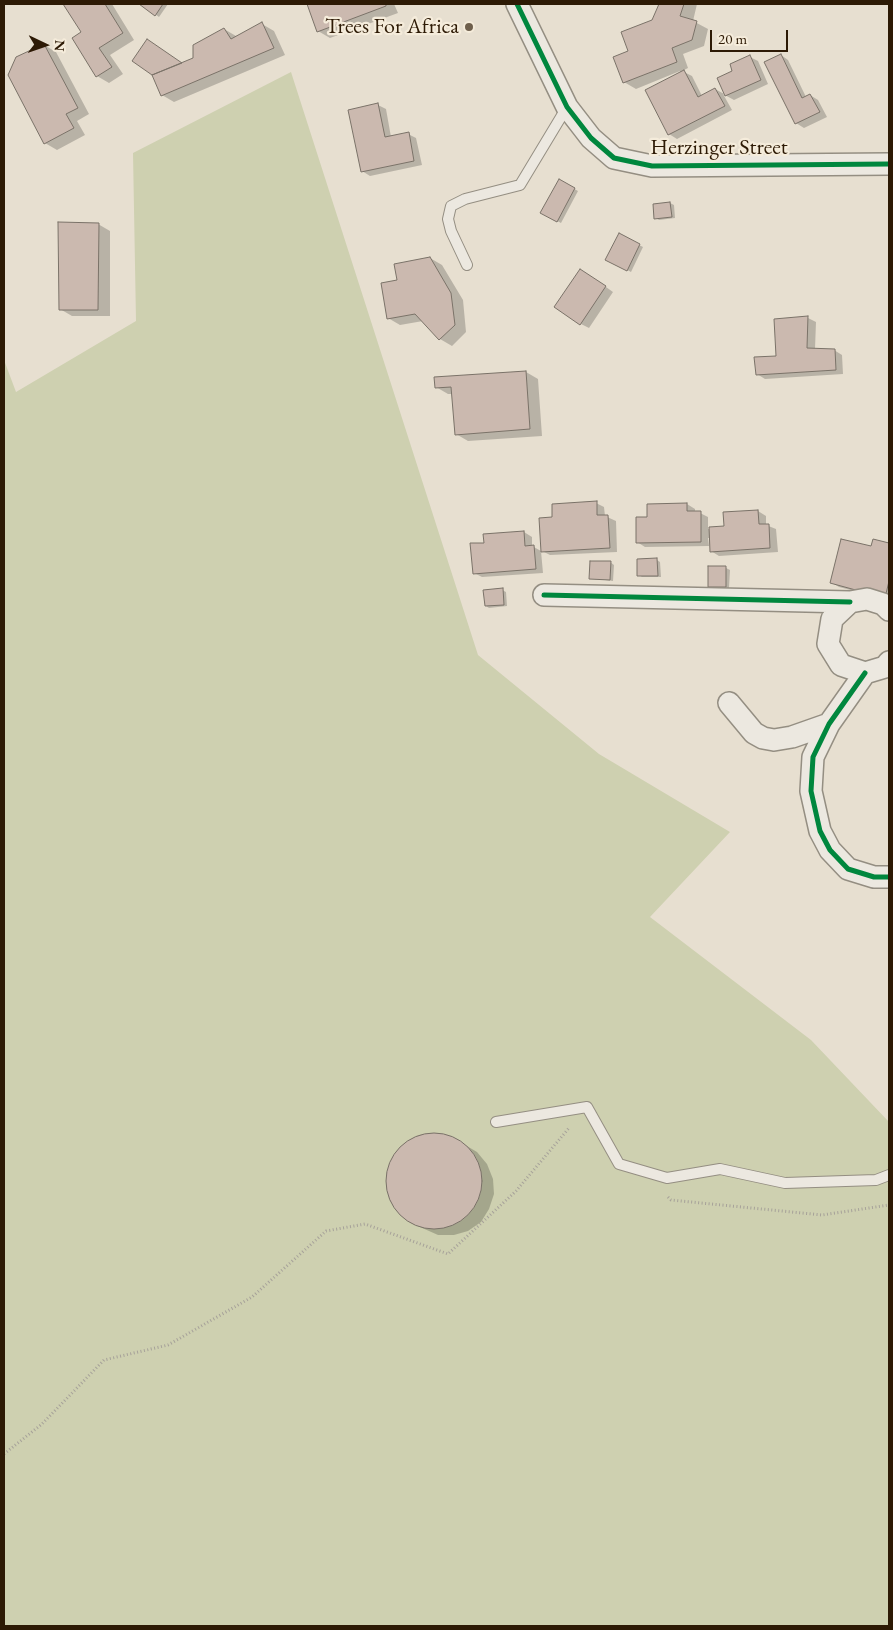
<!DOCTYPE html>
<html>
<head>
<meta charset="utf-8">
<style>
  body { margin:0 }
  #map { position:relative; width:893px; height:1630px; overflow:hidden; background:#e7dfd0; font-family:"EB Garamond",serif }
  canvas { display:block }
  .frame { position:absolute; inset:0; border:5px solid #2d1a05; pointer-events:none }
  .north { position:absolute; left:20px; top:20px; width:50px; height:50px; -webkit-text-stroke:4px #f5ecdb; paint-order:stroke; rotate:93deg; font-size:14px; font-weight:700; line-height:20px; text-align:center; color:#2d1a05 }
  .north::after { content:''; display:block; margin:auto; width:18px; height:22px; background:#2d1a05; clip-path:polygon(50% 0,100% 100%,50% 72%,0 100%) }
  .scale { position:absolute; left:710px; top:30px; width:78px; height:22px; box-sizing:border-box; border:2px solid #2d1a05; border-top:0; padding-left:6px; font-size:15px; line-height:18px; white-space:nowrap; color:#2d1a05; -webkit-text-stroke:4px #f5ecdb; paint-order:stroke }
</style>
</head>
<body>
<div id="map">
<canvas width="893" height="1630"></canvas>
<div class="frame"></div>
<div class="north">N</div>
<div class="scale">20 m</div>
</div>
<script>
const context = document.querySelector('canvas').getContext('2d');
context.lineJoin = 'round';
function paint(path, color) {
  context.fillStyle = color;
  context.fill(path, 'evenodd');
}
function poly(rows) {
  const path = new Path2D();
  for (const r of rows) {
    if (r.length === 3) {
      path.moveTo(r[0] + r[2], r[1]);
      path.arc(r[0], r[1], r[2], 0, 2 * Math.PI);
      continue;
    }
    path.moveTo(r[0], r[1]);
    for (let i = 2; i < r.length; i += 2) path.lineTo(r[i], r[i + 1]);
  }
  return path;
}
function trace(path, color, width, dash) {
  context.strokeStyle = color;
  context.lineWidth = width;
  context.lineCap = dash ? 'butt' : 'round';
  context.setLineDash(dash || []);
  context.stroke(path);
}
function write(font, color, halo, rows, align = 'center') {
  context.font = font + ' "EB Garamond",serif';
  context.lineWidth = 4.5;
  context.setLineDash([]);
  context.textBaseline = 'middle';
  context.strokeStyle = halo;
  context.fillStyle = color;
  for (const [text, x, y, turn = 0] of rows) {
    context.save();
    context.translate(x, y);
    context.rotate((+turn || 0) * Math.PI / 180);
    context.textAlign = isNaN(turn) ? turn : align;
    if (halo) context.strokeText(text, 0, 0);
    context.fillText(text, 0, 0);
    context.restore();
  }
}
paint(poly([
  [291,72,478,655,599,754,730,832,650,917,811,1040,889,1122,889,1626,4,1626,4,360,16,392,136,321,133,153]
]), '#ced0b0');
paint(poly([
  [64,4,112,4,134,40,110,55,123,74,109,83,97,76,83,33],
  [141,4,168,4,159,17],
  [308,4,394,4,398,13,330,38,318,31],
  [660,4,697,4,693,21,708,29,704,46,683,54,688,68,682,71,692,76,702,96,715,89,726,95,734,71,750,57,758,61,768,84,734,100,723,94,732,110,677,139,669,134,680,71,636,89,624,82,630,52,653,21],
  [262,24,274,31,285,55,174,102,162,95,183,64,194,59,224,29,236,36],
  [44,45,56,52,89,114,77,121,85,135,57,150,45,143],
  [781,55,788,60,806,97,810,95,818,100,827,117,804,128,796,123],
  [378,105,386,109,391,137,408,134,416,138,422,165,370,176,362,171],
  [560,181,578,191,561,223,542,213],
  [670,203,674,205,675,218,659,220,656,218],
  [98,224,110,231,110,316,72,316,60,309],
  [619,235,643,247,631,272,607,259],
  [430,258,442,265,463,300,466,332,452,346,440,339,423,321,400,325,388,318,399,281],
  [589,275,613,292,589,328,581,324],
  [808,318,816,322,815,349,834,350,842,355,843,374,765,379,757,374,777,357,775,320],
  [526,372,538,379,542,436,468,441,456,434,453,394,448,394,436,387],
  [596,503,604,507,605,516,616,521,617,552,550,555,542,551,554,519],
  [687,504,695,509,695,513,700,513,708,517,708,529,725,528,724,514,758,511,766,516,766,525,776,529,778,552,719,556,711,551,711,538,708,538,709,546,645,547,637,542,649,518],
  [524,532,532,537,532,546,541,551,543,573,482,577,474,573,486,544],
  [874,541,889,545,889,600,839,587,831,582,872,548],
  [657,560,660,562,661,577,642,577,639,575],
  [610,562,614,565,613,581,590,578],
  [726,568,730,570,729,588,709,586],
  [502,590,506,592,507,606,489,608,486,606],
  [435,1133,450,1136,477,1152,487,1164,493,1179,494,1194,489,1209,481,1222,468,1231,454,1235,438,1235,411,1223,399,1213,390,1201,386,1186,388,1170,394,1155,405,1143,419,1135]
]), '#0003');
const building = poly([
  [63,4,105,4,123,33,99,48,112,67,96,77,72,38,81,32,63,4],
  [139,4,163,4,155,16,139,4],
  [307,4,386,4,386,6,317,32,307,4],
  [659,4,684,4,680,16,697,21,692,40,672,48,677,62,623,83,613,57,628,51,621,32,652,20,659,4],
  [262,22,274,48,161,96,152,75,193,58,193,45,224,28,231,39,262,22],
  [147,39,182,63,152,75,132,61,147,39],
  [44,44,78,108,66,114,74,128,44,144,8,75,16,57,44,44],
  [781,54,802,98,810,94,820,112,795,124,764,62,781,54],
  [750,55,761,80,725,96,717,78,732,71,730,64,750,55],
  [684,70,698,97,715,88,725,106,668,135,645,90,684,70],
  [378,103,385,137,409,132,414,161,361,172,348,110,378,103],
  [559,179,575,188,557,222,540,213,559,179],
  [670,202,672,217,654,219,653,204,670,202],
  [58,222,99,223,98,310,59,310,58,222],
  [619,233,640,244,627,271,605,260,619,233],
  [430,257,451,293,455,325,439,340,415,314,387,319,381,283,397,280,394,264,430,257],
  [580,269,606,286,580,325,554,307,580,269],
  [808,316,807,348,835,349,836,370,756,375,754,357,776,356,774,319,808,316],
  [526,371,530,429,455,435,451,387,435,388,434,377,526,371],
  [597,501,597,515,608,515,610,548,541,552,539,518,552,517,552,504,597,501],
  [687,503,687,511,701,511,701,542,636,543,636,517,647,517,647,504,687,503],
  [758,510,759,524,769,524,770,548,710,552,709,527,724,526,723,512,758,510],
  [524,531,525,546,534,545,536,569,473,574,470,543,484,543,483,534,524,531],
  [841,539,871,546,873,539,889,543,889,581,885,598,830,583,841,539],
  [657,558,658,576,637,576,637,559,657,558],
  [590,561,611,561,610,580,589,579,590,561],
  [708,566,726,566,726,587,708,587,708,566],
  [503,588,504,605,485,606,483,590,503,588],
  [434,1181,48]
]);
paint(building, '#cbb9af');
trace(building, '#7a7268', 1);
const lane = poly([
  [467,265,451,231,448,219,451,206,465,199,520,185,567,107],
  [496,1122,587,1107,619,1164,667,1178,720,1169,785,1183,876,1180,889,1175]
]);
const street = poly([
  [517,4,567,107,591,138,614,158,652,166,889,164],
  [544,595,850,602],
  [889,610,883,604,867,599,850,602,832,619,828,644,841,665,865,673,885,667,889,662],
  [865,673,829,724,813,757,811,791,820,831,830,850,848,869,874,877,889,877],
  [729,703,754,733,763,738,774,740,792,737,829,724]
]);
trace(lane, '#948e82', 12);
trace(street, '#948e82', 24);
trace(poly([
  [668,1197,671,1200,822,1215,889,1205],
  [4,1454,42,1424,104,1360,168,1345,252,1297,326,1231,365,1224,448,1254,516,1191,569,1128]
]), '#a6a199', 3, [1, 2.5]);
trace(lane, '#ece8e0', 10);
trace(street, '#ece8e0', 21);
trace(poly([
  [517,4,567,107,591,138,614,158,652,166,889,164],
  [544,595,850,602],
  [865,673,829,724,813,757,811,791,820,831,830,850,848,869,874,877,889,877]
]), '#00873e', 5);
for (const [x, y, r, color] of [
  [469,27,5,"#6e5f4c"]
]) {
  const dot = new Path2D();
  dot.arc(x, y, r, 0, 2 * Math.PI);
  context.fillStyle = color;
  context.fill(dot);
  trace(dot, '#f5ecdb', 2);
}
write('22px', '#2d1a05', '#f5ecdb', [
  ["Trees For Africa",459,27]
], 'right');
write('22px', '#2d1a05', '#f5ecdb', [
  ["Herzinger Street",719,148]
]);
</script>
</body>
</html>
